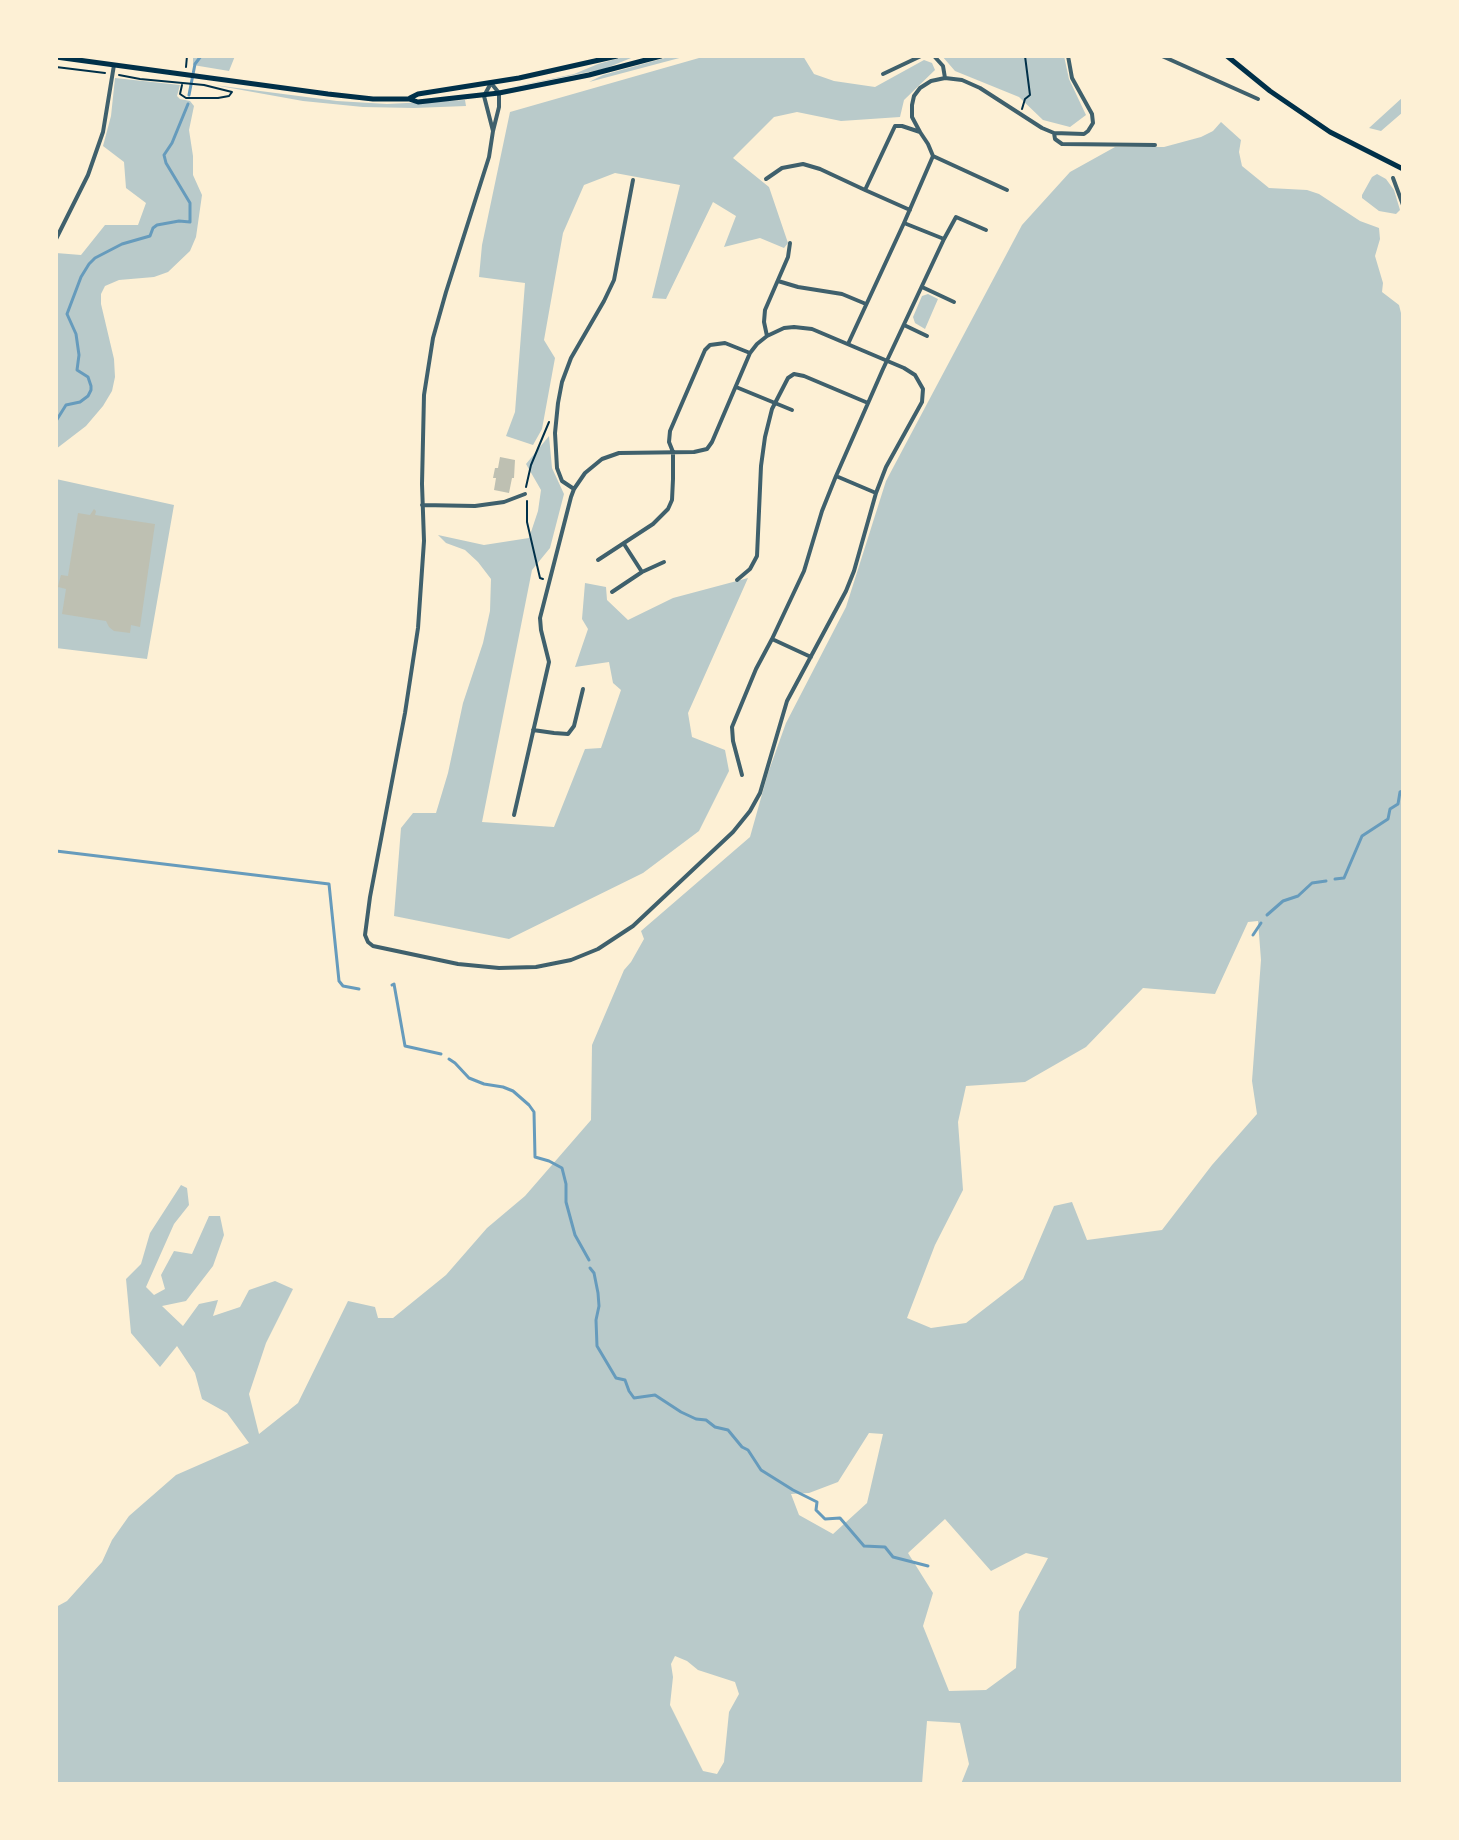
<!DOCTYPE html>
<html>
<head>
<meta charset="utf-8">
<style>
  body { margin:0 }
  #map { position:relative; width:1459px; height:1840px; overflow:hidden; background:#fdf0d5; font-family:"Work Sans",sans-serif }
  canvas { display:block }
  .frame { position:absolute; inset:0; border:58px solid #fdf0d5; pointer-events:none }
</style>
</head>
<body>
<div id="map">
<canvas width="1459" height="1840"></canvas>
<div class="frame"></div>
</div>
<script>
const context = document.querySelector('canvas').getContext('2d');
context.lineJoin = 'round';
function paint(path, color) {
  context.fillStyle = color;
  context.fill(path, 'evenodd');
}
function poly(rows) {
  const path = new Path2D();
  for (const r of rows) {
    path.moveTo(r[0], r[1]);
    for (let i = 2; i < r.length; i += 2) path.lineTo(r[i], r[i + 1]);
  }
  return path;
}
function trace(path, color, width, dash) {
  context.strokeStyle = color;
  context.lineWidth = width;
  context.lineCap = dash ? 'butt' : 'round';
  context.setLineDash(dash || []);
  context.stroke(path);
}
paint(poly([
  [193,56,235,56,229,71,193,65],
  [627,56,636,56,604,69,507,88,574,74,598,64],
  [672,56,687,56,589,82,603,75],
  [706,56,803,56,814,74,834,81,875,87,924,60,932,63,935,70,904,100,900,117,841,121,797,112,774,117,733,158,769,187,788,243,784,248,760,238,724,247,736,216,713,202,666,299,652,298,680,185,615,173,584,185,563,233,544,340,555,358,542,429,533,445,506,436,515,412,525,283,479,277,482,245,510,112],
  [942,56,1064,56,1069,79,1086,115,1070,127,1043,120,1019,97,955,71],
  [115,78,180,85,177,96,180,99,190,101,194,106,189,130,193,156,193,175,202,195,196,237,190,251,168,272,154,277,119,280,105,286,101,294,101,304,114,359,115,377,112,391,103,406,86,426,56,449,56,253,81,255,105,225,138,225,146,203,126,188,124,162,103,146,111,116],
  [214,85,337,101,387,104,465,100,466,106,414,108,363,107,303,101],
  [1403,97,1403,112,1381,131,1369,128],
  [1221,122,1241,140,1239,152,1242,166,1269,188,1307,190,1319,194,1360,221,1379,228,1380,239,1375,256,1383,283,1382,292,1399,305,1403,321,1403,1784,961,1784,969,1764,960,1723,927,1721,922,1784,56,1784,56,1607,67,1601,102,1562,112,1540,129,1516,176,1475,249,1443,227,1413,202,1399,195,1373,177,1346,160,1367,131,1333,126,1279,141,1264,150,1233,181,1185,187,1188,189,1205,174,1224,146,1287,154,1295,165,1289,161,1275,174,1251,192,1254,209,1216,220,1216,224,1235,213,1266,186,1301,162,1306,183,1326,199,1304,218,1300,213,1316,240,1307,249,1290,275,1281,293,1289,266,1343,249,1394,259,1434,298,1403,348,1301,375,1307,378,1318,393,1318,446,1275,487,1228,525,1196,591,1120,592,1045,624,970,631,962,644,939,641,931,750,837,768,773,786,723,846,607,886,481,1022,225,1070,172,1115,147,1164,147,1201,137,1213,131],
  [1258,921,1261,960,1252,1081,1257,1114,1212,1165,1162,1230,1087,1240,1072,1202,1054,1206,1023,1279,966,1323,931,1328,907,1318,935,1245,963,1190,958,1122,966,1086,1025,1082,1086,1047,1143,988,1215,994,1248,922],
  [869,1433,883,1434,867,1503,833,1534,799,1515,791,1494,809,1493,838,1482],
  [945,1519,991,1571,1026,1553,1048,1558,1019,1612,1016,1668,986,1690,949,1691,923,1626,933,1593,908,1553],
  [675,1656,687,1661,698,1670,735,1682,739,1694,729,1712,724,1762,717,1774,703,1771,670,1705,673,1677,671,1664],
  [1377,174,1386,179,1394,190,1400,210,1396,214,1379,211,1362,198,1362,195,1372,177],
  [928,294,938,299,925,329,915,323,913,317,922,296],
  [549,436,552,468,564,494,550,548,532,570,482,822,554,827,585,749,601,748,621,690,613,683,609,662,575,667,588,629,582,619,585,583,606,587,607,600,628,620,673,598,748,578,688,713,692,737,725,750,729,771,699,831,643,873,509,939,394,916,401,828,413,813,436,813,448,773,463,703,483,643,490,611,491,579,478,562,465,550,446,543,438,535,484,545,529,538,538,511,541,490,526,464],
  [56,479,174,505,147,659,56,648]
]), '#b9caca');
trace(poly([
  [189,95,195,64,201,56],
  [56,421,66,405,80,402,88,396,91,390,91,386,88,377,77,370,79,355,76,334,67,314,81,277,89,264,95,258,122,244,150,236,153,228,157,225,179,221,190,222,190,203,166,163,164,155,172,143,188,104],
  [56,851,329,884,339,981,343,986,359,989],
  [1335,879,1344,878,1362,836,1388,819,1390,809,1398,804,1400,792,1403,791],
  [1267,915,1283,901,1298,896,1312,883,1326,881],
  [1253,935,1261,923],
  [392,985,394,984,405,1046,441,1054],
  [449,1059,455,1063,469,1078,484,1084,503,1087,513,1091,529,1105,534,1112,535,1157,549,1161,562,1168,566,1184,566,1202,575,1235,589,1260],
  [590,1268,594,1273,598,1293,599,1306,596,1320,597,1346,616,1378,625,1380,629,1391,634,1398,655,1395,681,1412,696,1419,706,1420,715,1427,728,1430,742,1447,748,1450,761,1470,793,1490,817,1502,816,1510,825,1519,840,1518,864,1546,885,1547,893,1557,928,1566]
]), '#669bbc', 3);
paint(poly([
  [500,457,515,460,514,478,512,478,509,493,494,490,496,478,493,478,495,468,498,468],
  [94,509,96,511,95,515,155,524,140,627,131,625,130,633,114,631,109,627,106,621,62,614,66,589,58,587,59,582,61,575,68,576,78,513,90,515]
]), '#bec0b2');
trace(poly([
  [56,67,105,73],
  [186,67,187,56],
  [119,75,140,79,204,85,232,92],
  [182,85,180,94,186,98,218,98,229,96,232,92],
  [1022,109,1025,99,1030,95,1025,56],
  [526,487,531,465,549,422],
  [527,501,527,522,540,578,543,579]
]), '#003049', 2);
trace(poly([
  [934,56,943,66,945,78],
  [1162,56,1258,99],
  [883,74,921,56],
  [493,131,484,96,491,83,499,93,499,107,493,131,489,157,446,292,433,338,424,395,422,484,424,541,418,628,405,713,370,897,365,935,368,942,373,946,458,964,499,968,536,967,571,960,598,949,633,926,733,832,750,811,760,793,787,701,846,591,854,571,876,493,886,467,922,402,923,389,915,375,904,368,812,329,794,327,784,328,767,336,757,344,750,353,712,442,707,449,694,452,619,453,602,459,585,473,574,489,571,497,540,618,541,630,549,662,514,815],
  [920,132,912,117,912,105,914,96,920,88,931,81,945,78,962,80,980,88,1042,128,1054,133,1055,139,1062,144,1155,145],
  [1054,133,1084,134,1088,131,1093,123,1092,114,1072,78,1068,56],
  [1393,178,1403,205],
  [766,179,782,168,803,164,820,169,865,190],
  [910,210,865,190,895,126,902,126,920,132,928,144,933,156],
  [904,223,944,239,956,217,986,230],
  [56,239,88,175,103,132,114,65],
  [778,281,798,287,842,294,866,304],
  [922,287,954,302],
  [904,325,927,336],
  [767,336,764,322,765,310,788,257,790,243],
  [848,344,904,223,933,156,1007,190],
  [736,387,792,410],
  [574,489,562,481,557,468,555,433,558,403,562,382,571,358,604,301,614,280,633,180],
  [876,493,836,476,883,369,944,239],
  [422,505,475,506,504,502,525,494],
  [624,544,642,572],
  [598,560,653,524,668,509,672,500,673,479,673,452,669,442,670,431,705,350,710,345,725,343,750,353],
  [737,580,750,569,757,556,761,466,765,437,772,409,788,378,794,374,804,376,868,403],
  [612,592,642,572,664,562],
  [811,657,772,639,804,571,822,511,836,476],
  [533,730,554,733,568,734,574,726,583,689],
  [742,775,733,741,732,727,756,669,772,639]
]), '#3f606c', 4);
trace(poly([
  [1227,56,1270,91,1330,132,1403,169],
  [56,57,328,94,373,99,409,99,418,102,499,93,589,75,661,56],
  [410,98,418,94,519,78,617,56]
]), '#003049', 5);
</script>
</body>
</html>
